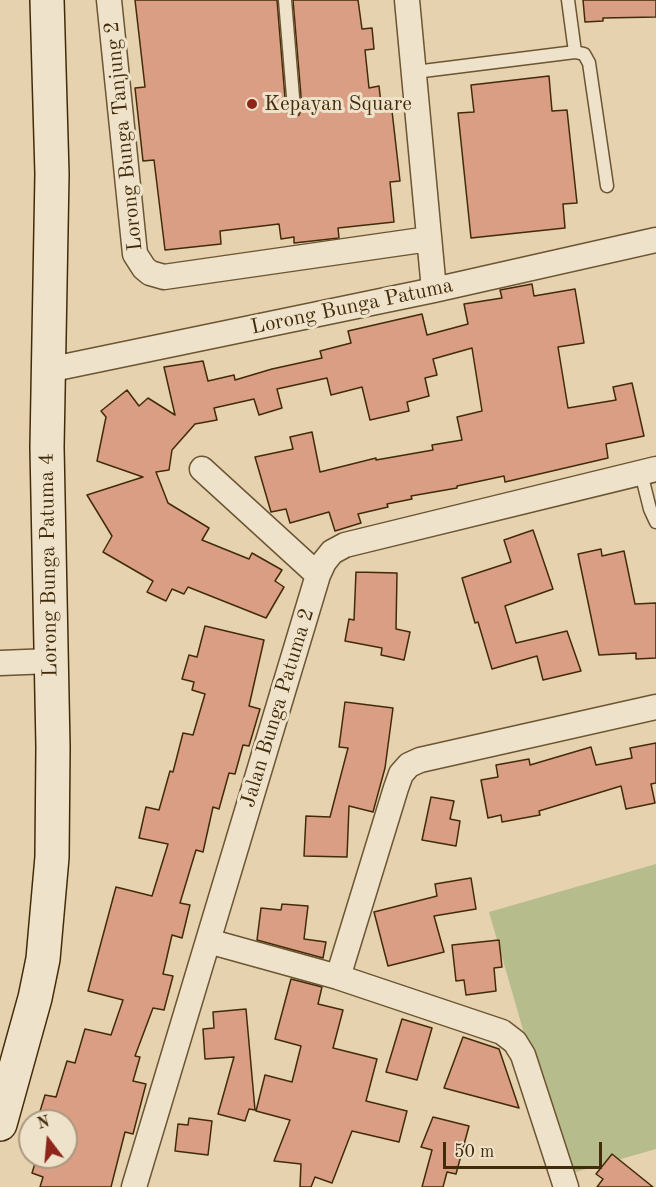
<!DOCTYPE html>
<html>
<head>
<meta charset="utf-8">
<style>
  body { margin:0 }
  #map { position:relative; width:656px; height:1187px; overflow:hidden; background:#e7d2af; font-family:"Old Standard TT",serif }
  canvas { display:block }
  .north { position:absolute; left:18px; top:1109px; width:60px; height:60px; box-sizing:border-box; background:#efe2cb; border:2px solid #aa997d; border-radius:50%; rotate:344deg; font-size:16px; font-weight:700; line-height:24px; text-align:center; color:#422b09 }
  .north::after { content:''; display:block; margin:auto; width:21px; height:27px; background:#8f2418; clip-path:polygon(50% 0,100% 100%,50% 72%,0 100%) }
  .scale { position:absolute; left:443px; top:1142px; width:159px; height:27px; box-sizing:border-box; border:3px solid #422b09; border-top:0; padding-left:8px; font-size:18px; line-height:21px; white-space:nowrap; color:#422b09; -webkit-text-stroke:4px #efe2cb; paint-order:stroke }
</style>
</head>
<body>
<div id="map">
<canvas width="656" height="1187"></canvas>
<div class="north">N</div>
<div class="scale">50 m</div>
</div>
<script>
const context = document.querySelector('canvas').getContext('2d');
context.lineJoin = 'round';
function paint(path, color) {
  context.fillStyle = color;
  context.fill(path, 'evenodd');
}
function poly(rows) {
  const path = new Path2D();
  for (const r of rows) {
    path.moveTo(r[0], r[1]);
    for (let i = 2; i < r.length; i += 2) path.lineTo(r[i], r[i + 1]);
  }
  return path;
}
function trace(path, color, width, dash) {
  context.strokeStyle = color;
  context.lineWidth = width;
  context.lineCap = dash ? 'butt' : 'round';
  context.setLineDash(dash || []);
  context.stroke(path);
}
function write(font, color, halo, rows, align = 'center') {
  context.font = font + ' "Old Standard TT",serif';
  context.lineWidth = 6;
  context.setLineDash([]);
  context.textBaseline = 'middle';
  context.strokeStyle = halo;
  context.fillStyle = color;
  for (const [text, x, y, turn = 0] of rows) {
    context.save();
    context.translate(x, y);
    context.rotate((+turn || 0) * Math.PI / 180);
    context.textAlign = isNaN(turn) ? turn : align;
    if (halo) context.strokeText(text, 0, 0);
    context.fillText(text, 0, 0);
    context.restore();
  }
}
paint(poly([
  [656,864,656,1149,565,1175,489,912]
]), '#b6bc8b');
const building = poly([
  [135,0,277,0,286,110,288,114,294,117,299,115,302,108,293,0,358,0,362,29,372,28,374,49,365,50,369,88,379,86,382,112,392,111,400,181,390,182,394,222,338,228,339,238,294,243,294,237,281,239,279,224,220,231,221,244,165,250,154,160,143,161,135,88,145,87,135,0],
  [583,0,656,0,656,17,603,18,603,21,585,22,583,0],
  [549,76,552,111,567,110,577,203,563,204,565,228,471,238,458,113,474,112,471,85,549,76],
  [532,284,534,296,575,289,584,343,558,347,568,408,616,400,613,387,632,383,644,436,606,444,608,458,505,482,504,476,457,486,457,488,411,496,412,499,387,504,388,507,358,514,361,523,335,531,329,512,290,523,286,509,271,512,255,457,293,449,290,437,312,432,320,472,376,458,376,460,433,450,432,445,462,440,457,417,482,411,472,348,433,359,437,375,425,378,429,396,407,402,409,411,370,420,362,387,331,395,327,378,277,389,282,408,259,415,254,399,214,408,217,420,195,424,172,450,169,470,156,472,168,503,209,528,202,540,249,559,252,553,282,570,275,581,284,587,266,618,188,587,184,594,172,589,166,601,147,592,153,581,103,552,112,536,87,495,143,477,97,461,106,417,101,411,127,390,139,406,148,398,175,415,164,367,203,361,208,381,234,375,235,380,272,369,322,358,320,351,351,343,348,331,422,314,427,335,468,324,464,304,502,298,500,290,532,284],
  [533,530,553,589,505,606,516,643,567,631,581,671,543,680,537,656,492,669,478,622,475,623,462,578,511,562,504,540,533,530],
  [601,549,602,556,624,551,635,604,656,603,656,658,636,659,636,653,599,655,578,554,601,549],
  [356,572,397,573,396,629,410,632,404,660,381,655,382,648,345,641,349,619,354,620,356,572],
  [205,626,264,640,249,706,260,709,249,746,243,745,235,774,229,773,219,809,213,807,203,852,196,850,180,903,190,905,182,938,172,935,163,974,173,976,164,1010,153,1008,135,1056,140,1057,133,1081,146,1084,133,1134,125,1132,111,1187,40,1187,43,1177,32,1173,37,1157,66,1157,66,1121,37,1121,45,1095,56,1097,67,1061,75,1063,85,1029,111,1035,123,1000,88,991,116,887,152,896,168,844,139,838,146,807,159,810,170,771,173,772,183,733,193,735,205,694,192,690,194,682,182,679,189,655,197,657,205,626],
  [345,702,393,708,385,768,373,812,349,806,347,857,304,856,306,816,330,817,348,748,339,747,345,702],
  [656,743,656,783,651,784,655,803,626,809,621,786,539,811,540,815,502,822,501,815,488,818,481,780,498,777,496,765,529,759,530,765,591,747,596,765,632,758,630,748,656,743],
  [431,797,454,801,450,819,460,821,456,846,422,840,431,797],
  [471,878,476,909,434,916,444,952,388,966,374,912,437,896,435,884,471,878],
  [282,904,308,906,304,939,326,942,323,958,257,940,261,908,281,910,282,904],
  [499,940,502,967,494,968,496,991,466,995,464,980,456,981,452,945,499,940],
  [291,979,322,987,318,1004,343,1010,333,1048,377,1059,366,1101,407,1111,399,1142,352,1131,332,1183,315,1177,311,1187,300,1187,301,1164,274,1161,290,1120,256,1111,265,1075,292,1082,301,1046,275,1039,291,979],
  [246,1009,255,1110,249,1109,245,1121,218,1114,234,1057,205,1059,203,1029,214,1028,213,1012,246,1009],
  [402,1019,432,1028,417,1080,386,1072,402,1019],
  [463,1037,499,1049,519,1108,444,1088,463,1037],
  [433,1117,469,1126,456,1174,447,1172,443,1187,422,1187,432,1150,421,1147,433,1117],
  [189,1118,212,1121,208,1155,175,1151,178,1124,188,1125,189,1118],
  [612,1154,653,1187,597,1187,603,1179,596,1174,612,1154]
]);
paint(building, '#da9e85');
trace(building, '#422b09', 1.5);
const lane = poly([
  [285,0,294,109],
  [568,0,575,52],
  [415,72,575,52,584,54,589,63,607,186],
  [641,473,650,509,656,522]
]);
const street = poly([
  [109,0,135,254,144,268,150,273,164,277,429,239],
  [407,0,434,290],
  [48,370,434,290,656,240],
  [202,469,318,575],
  [0,663,51,661],
  [208,941,338,977,502,1032,515,1042,523,1055,566,1187],
  [338,977,396,788,401,774,409,765,420,760,656,707],
  [134,1187,318,575,324,562,332,552,345,545,656,469]
]);
const secondary = poly([
  [0,1124,35,998,43,959,52,857,53,747,47,447,52,174,47,0]
]);
trace(lane, '#6b5532', 15);
trace(street, '#6b5532', 27);
trace(secondary, '#422b09', 36);
trace(lane, '#efe2cb', 12);
trace(street, '#efe2cb', 24);
trace(secondary, '#efe2cb', 33);
for (const [x, y, r, color] of [
  [252,104,6,"#8f2418"]
]) {
  const dot = new Path2D();
  dot.arc(x, y, r, 0, 2 * Math.PI);
  context.fillStyle = color;
  context.fill(dot);
  trace(dot, '#efe2cb', 2);
}
write('21px', '#422b09', '#efe2cb', [
  ["Kepayan Square",264,104]
], 'left');
write('21px', '#422b09', '#efe2cb', [
  ["Lorong Bunga Tanjung 2",124,136,-96],
  ["Lorong Bunga Patuma",352,307,-12],
  ["Lorong Bunga Patuma 4",49,565,-91],
  ["Jalan Bunga Patuma 2",278,708,-73]
]);
</script>
</body>
</html>
